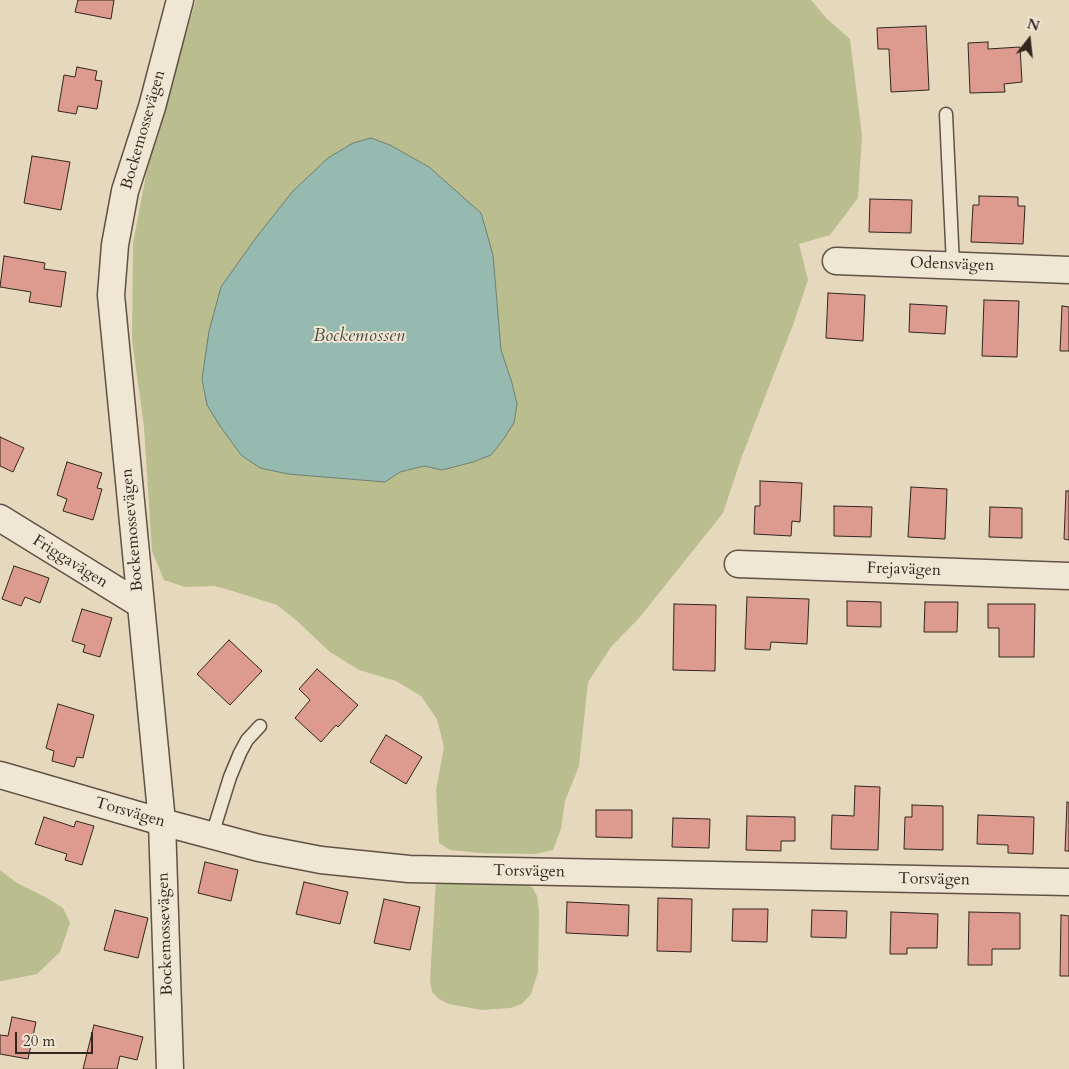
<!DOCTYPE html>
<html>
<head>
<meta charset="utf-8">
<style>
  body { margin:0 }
  #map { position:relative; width:1069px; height:1069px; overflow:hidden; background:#e6d8bd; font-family:Cardo,serif }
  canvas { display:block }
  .north { position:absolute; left:1004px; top:15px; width:50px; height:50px; -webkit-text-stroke:4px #efe6d4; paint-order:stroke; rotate:16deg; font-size:14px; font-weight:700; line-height:20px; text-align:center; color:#33261d }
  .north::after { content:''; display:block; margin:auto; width:18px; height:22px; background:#33261d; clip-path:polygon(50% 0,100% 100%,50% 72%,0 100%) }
  .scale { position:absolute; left:15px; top:1032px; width:78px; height:22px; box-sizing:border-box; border:2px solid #33261d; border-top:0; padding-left:6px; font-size:15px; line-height:18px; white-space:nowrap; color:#33261d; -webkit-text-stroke:4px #efe6d4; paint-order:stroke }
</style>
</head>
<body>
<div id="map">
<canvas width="1069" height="1069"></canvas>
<div class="north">N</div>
<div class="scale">20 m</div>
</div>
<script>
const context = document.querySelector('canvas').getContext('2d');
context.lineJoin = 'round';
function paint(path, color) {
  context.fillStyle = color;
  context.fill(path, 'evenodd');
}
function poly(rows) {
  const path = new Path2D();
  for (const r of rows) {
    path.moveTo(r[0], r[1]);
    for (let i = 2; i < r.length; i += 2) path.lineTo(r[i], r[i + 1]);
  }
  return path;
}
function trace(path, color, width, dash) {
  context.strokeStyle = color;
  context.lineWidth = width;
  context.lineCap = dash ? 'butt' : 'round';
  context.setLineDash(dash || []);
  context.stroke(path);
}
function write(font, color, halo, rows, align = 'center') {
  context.font = font + ' Cardo,serif';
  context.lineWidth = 4;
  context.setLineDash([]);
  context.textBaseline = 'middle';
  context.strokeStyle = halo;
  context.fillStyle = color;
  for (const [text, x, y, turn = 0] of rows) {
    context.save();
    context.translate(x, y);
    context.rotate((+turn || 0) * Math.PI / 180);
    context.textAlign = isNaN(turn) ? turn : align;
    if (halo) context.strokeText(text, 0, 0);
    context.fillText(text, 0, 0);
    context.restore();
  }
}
paint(poly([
  [196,0,811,0,827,19,850,39,862,136,858,198,830,235,799,244,808,280,793,325,742,456,723,513,639,618,611,647,588,682,579,766,565,801,561,829,553,850,535,854,480,853,450,850,439,843,436,790,444,747,437,719,421,696,396,681,359,670,330,652,296,620,277,605,226,589,214,586,185,587,164,580,152,551,144,427,132,340,133,243,149,159],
  [370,138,390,145,429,167,493,255,501,350,512,383,517,404,490,455,473,462,442,470,424,466,400,472,385,482,288,474,260,468],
  [0,870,17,883,47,898,63,908,70,923,60,952,37,974,2,981,0,981],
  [436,878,517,880,532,887,537,896,539,911,538,972,531,994,522,1004,510,1008,481,1010,449,1004,439,999,432,992,430,980]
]), '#babd8d');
const water = poly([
  [371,138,390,145,429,167,481,213,493,255,501,350,512,383,517,404,514,423,503,440,491,455,473,462,442,470,424,466,400,472,385,482,288,474,260,468,241,455,220,426,207,405,202,379,209,331,221,287,255,239,292,192,328,158,353,143,371,138]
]);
paint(water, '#96bab0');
trace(water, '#6e7f75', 1);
const building = poly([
  [78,0,114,0,111,19,75,12,78,0],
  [926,26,929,90,891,92,889,49,878,49,877,28,926,26],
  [988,42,988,49,1020,47,1022,82,1004,84,1005,92,970,93,968,43,988,42],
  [77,67,97,71,95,80,102,81,97,109,78,106,76,114,58,111,64,75,75,77,77,67],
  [32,156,70,162,61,210,24,203,32,156],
  [979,196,1018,197,1018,206,1025,206,1023,244,971,242,973,205,979,205,979,196],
  [870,199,912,200,911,233,869,232,870,199],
  [4,256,45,263,44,269,66,272,61,307,29,302,31,292,0,287,4,256],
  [828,293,865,295,863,341,826,338,828,293],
  [984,300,1019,301,1017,357,982,356,984,300],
  [910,304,947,306,945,334,909,332,910,304],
  [1062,306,1069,307,1069,351,1060,351,1062,306],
  [0,437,24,448,13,472,0,466,0,437],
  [67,462,102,473,97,488,102,489,93,520,63,511,67,499,57,495,67,462],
  [760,481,802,483,800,522,792,521,791,536,754,534,755,506,760,506,760,481],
  [911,487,947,489,945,539,908,537,911,487],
  [1066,491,1069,491,1069,540,1064,539,1066,491],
  [834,506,872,507,871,537,834,536,834,506],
  [990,507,1022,508,1022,538,989,537,990,507],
  [14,566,49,578,40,603,25,597,21,606,2,599,14,566],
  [747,597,809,599,807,644,771,642,770,650,745,649,747,597],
  [847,601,881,602,881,627,847,626,847,601],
  [925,602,958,602,957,632,924,632,925,602],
  [674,604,716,605,715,671,673,670,674,604],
  [988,604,1035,604,1034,657,999,657,999,628,988,628,988,604],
  [82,609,112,618,100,657,83,652,85,645,72,641,82,609],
  [229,640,262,671,230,705,197,674,229,640],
  [317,669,358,705,338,727,336,725,321,742,295,718,310,700,299,689,317,669],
  [58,704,94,715,83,758,77,757,74,767,52,761,54,751,46,748,58,704],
  [386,735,422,757,406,784,370,762,386,735],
  [855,786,880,787,878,850,831,849,832,815,854,816,855,786],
  [1067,802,1069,803,1069,851,1065,851,1067,802],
  [912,805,943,806,943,850,904,849,905,817,912,817,912,805],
  [596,810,632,810,632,838,596,837,596,810],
  [978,815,1034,817,1033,854,1008,853,1008,845,977,844,978,815],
  [747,816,795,817,795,841,781,841,781,851,746,850,747,816],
  [44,817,74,827,76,821,94,826,82,865,65,860,67,854,35,844,44,817],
  [673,818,710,819,709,848,672,847,673,818],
  [205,862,238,870,231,901,198,893,205,862],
  [304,882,348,892,340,924,296,914,304,882],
  [658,898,692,899,691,952,657,951,658,898],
  [384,899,420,907,410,950,374,943,384,899],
  [567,902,629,905,628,936,566,933,567,902],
  [733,909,768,909,767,942,732,941,733,909],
  [115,910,148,918,138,958,104,950,115,910],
  [812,910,847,911,846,938,811,937,812,910],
  [891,912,938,914,937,948,907,948,907,954,890,954,891,912],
  [969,912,1020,913,1020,949,992,949,992,965,968,965,969,912],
  [1061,915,1069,916,1069,976,1060,976,1061,915],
  [12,1017,36,1022,28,1059,0,1054,0,1035,8,1036,12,1017],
  [94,1025,143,1037,137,1060,120,1056,117,1069,83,1069,94,1025]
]);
paint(building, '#dc9b8e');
trace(building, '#33261d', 1);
const lane = poly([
  [946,114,953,265],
  [212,835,230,777,240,753,247,740,260,726]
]);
const street = poly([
  [836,261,1069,270],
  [0,518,141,605],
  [738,564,1069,576],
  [0,775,162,822,259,848,321,860,409,869,1069,882],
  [170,1069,162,822,111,295,115,245,125,191,152,107,180,0]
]);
trace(lane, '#605245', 15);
trace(street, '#605245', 29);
trace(lane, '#efe6d4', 12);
trace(street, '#efe6d4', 26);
write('16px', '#33261d', '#efe6d4', [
  ["Bockemossevägen",144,130,-74],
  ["Odensvägen",952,265,2],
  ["Bockemossevägen",133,530,-95],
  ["Friggavägen",70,562,32],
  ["Frejavägen",904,570,2],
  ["Torsvägen",130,813,16],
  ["Torsvägen",529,872,1],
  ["Torsvägen",934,880,1],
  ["Bockemossevägen",166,934,-92]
]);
write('italic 18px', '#4c4b42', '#efe6d4', [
  ["Bockemossen",359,337]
]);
</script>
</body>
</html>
